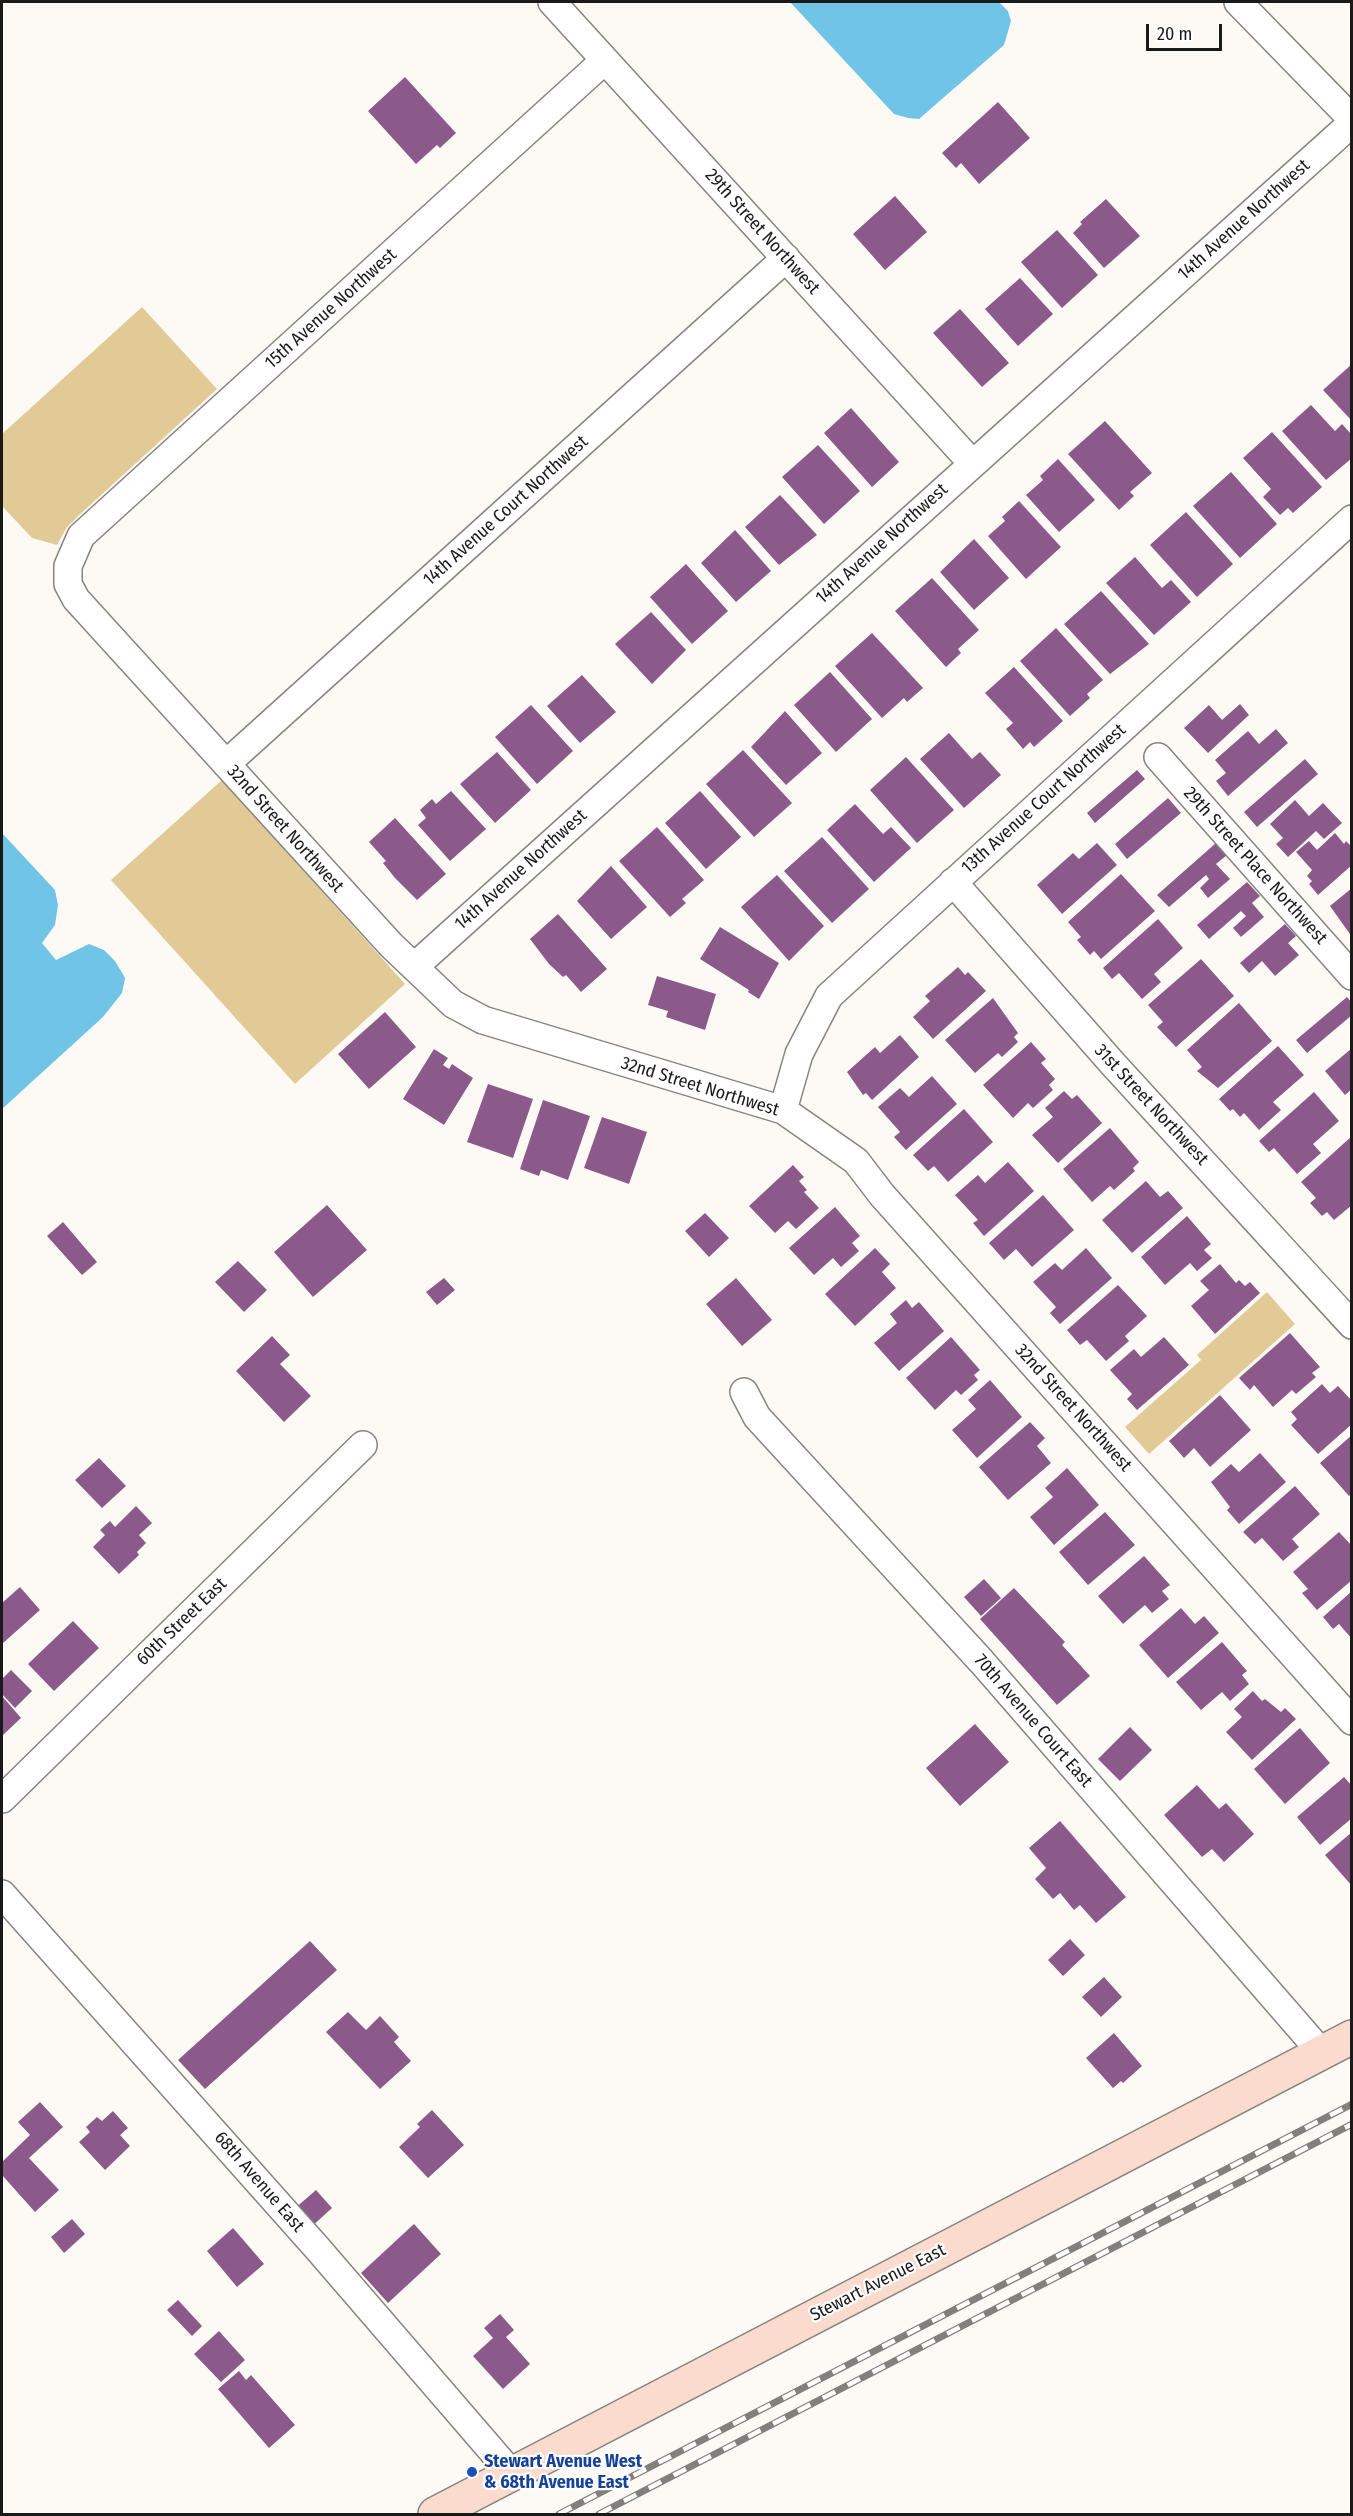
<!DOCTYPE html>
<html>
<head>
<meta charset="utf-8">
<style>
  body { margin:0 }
  #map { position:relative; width:1353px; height:2516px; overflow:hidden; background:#fdfaf5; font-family:"Fira Sans Condensed",sans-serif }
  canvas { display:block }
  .frame { position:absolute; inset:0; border:3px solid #1a1a18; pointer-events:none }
  .scale { position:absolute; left:1146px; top:24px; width:76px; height:27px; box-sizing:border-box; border:3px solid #1a1a18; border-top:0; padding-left:8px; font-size:18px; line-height:21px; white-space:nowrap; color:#1a1a18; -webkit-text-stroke:4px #fff; paint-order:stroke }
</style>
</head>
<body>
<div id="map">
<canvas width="1353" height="2516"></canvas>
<div class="frame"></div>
<div class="scale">20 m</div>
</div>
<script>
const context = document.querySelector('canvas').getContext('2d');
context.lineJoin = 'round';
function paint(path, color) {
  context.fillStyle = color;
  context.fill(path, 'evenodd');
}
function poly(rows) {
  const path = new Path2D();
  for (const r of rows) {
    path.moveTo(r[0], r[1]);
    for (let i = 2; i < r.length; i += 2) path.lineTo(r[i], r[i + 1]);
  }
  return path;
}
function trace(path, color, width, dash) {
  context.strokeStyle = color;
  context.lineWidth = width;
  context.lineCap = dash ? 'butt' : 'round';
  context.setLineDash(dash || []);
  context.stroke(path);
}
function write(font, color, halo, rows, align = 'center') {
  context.font = font + ' "Fira Sans Condensed",sans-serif';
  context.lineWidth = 4.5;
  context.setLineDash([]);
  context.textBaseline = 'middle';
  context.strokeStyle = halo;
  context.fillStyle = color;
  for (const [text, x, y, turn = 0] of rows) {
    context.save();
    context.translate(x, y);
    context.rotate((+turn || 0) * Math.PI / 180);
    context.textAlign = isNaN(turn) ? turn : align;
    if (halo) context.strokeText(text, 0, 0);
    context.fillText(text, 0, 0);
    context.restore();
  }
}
paint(poly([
  [142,307,217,389,77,517,67,527,57,545,32,538,2,506,2,434],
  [222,780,405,984,295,1084,111,880],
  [1267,1292,1295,1324,1149,1454,1125,1427,1201,1360,1197,1355]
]), '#e1ca96');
paint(poly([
  [790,2,999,2,1008,11,1011,21,1004,45,919,119,908,118,894,114],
  [2,833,55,890,58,905,55,925,42,943,56,960,89,944,104,950,115,961,125,978,122,993,103,1017,2,1109]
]), '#70c4e6');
paint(poly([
  [405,77,456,133,440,148,437,145,416,164,368,111],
  [998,102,1030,138,979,184,961,163,956,168,942,153],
  [895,196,927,232,885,270,853,234],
  [1106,199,1140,236,1104,268,1073,233,1082,224,1080,222],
  [1057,230,1098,275,1062,308,1021,262],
  [1020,278,1053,314,1018,346,985,309],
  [960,309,1009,363,982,387,933,333],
  [1352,364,1352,421,1323,390],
  [1311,405,1335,431,1342,424,1352,435,1352,458,1326,480,1282,431],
  [851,408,899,462,872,487,824,433],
  [1105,421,1152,473,1130,492,1134,496,1119,510,1068,454],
  [1272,432,1322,487,1293,513,1288,508,1280,515,1263,497,1271,489,1243,458],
  [818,445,860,491,824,524,782,477],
  [1058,459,1095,500,1059,532,1026,495,1043,480,1040,476],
  [1231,472,1277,524,1240,558,1193,506],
  [780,495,817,535,779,565,745,527],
  [1019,501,1061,547,1026,579,988,536,1005,521,1002,517],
  [1186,512,1233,564,1197,597,1150,545],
  [735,530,771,571,736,602,701,563],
  [974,539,1009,578,974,610,940,572],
  [1135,557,1162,588,1171,580,1191,602,1154,635,1106,583],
  [686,564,728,611,692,644,650,597],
  [932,578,979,630,958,649,961,653,946,667,895,611],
  [1101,591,1149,644,1110,674,1064,624],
  [651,612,686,650,652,684,615,644],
  [1056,628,1103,680,1087,694,1090,698,1070,716,1020,661],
  [872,633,923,688,907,702,904,698,882,718,835,666],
  [1014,667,1063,721,1034,747,1030,742,1023,749,1006,729,1013,723,985,693],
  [830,672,872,719,836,752,794,705],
  [582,675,616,712,580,743,547,706],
  [1240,704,1249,715,1208,753,1184,728,1209,705,1222,720],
  [531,705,573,751,537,784,495,737],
  [785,711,822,753,786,785,751,747],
  [1276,729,1288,743,1228,796,1216,781,1226,773,1215,760,1248,731,1259,744],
  [949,733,972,759,980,752,1001,775,964,808,920,759],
  [743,750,792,803,754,837,706,784],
  [497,752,531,790,495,823,460,784],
  [906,757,954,810,917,843,870,790],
  [1305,759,1318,774,1257,827,1244,812],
  [1137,770,1145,779,1095,823,1087,813],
  [451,791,486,829,450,861,418,825,426,818,420,810,432,799,436,804],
  [700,791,741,837,706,869,665,823],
  [1168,798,1181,813,1127,859,1115,844],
  [1295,800,1309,816,1323,803,1342,823,1324,839,1316,831,1288,857,1276,844,1283,838,1270,824],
  [855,804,883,834,891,827,911,848,874,882,827,830],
  [395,818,446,874,417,900,395,878,383,863,386,861,369,842],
  [657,827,704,880,682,899,686,903,670,917,619,861],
  [1335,833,1344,844,1346,841,1352,847,1352,865,1318,895,1309,884,1312,881,1307,876,1312,870,1296,852,1309,841,1317,850],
  [822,837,869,889,832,923,784,871],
  [1097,843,1117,865,1062,914,1037,885,1073,853,1079,859],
  [1216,843,1227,855,1216,864,1230,879,1208,898,1200,888,1209,879,1206,875,1169,907,1157,895],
  [611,866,647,907,611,939,577,901],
  [1121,874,1155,911,1101,959,1094,951,1090,955,1077,940,1081,937,1068,922],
  [777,875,824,926,789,961,741,907],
  [1247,882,1260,896,1252,903,1264,917,1241,937,1233,928,1246,916,1241,911,1209,939,1197,925],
  [1352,888,1352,937,1330,906],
  [558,914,607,969,581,992,566,975,563,977,549,964,530,939],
  [1158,919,1183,948,1154,974,1161,982,1142,999,1119,973,1112,979,1103,968],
  [1285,924,1296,936,1288,943,1299,955,1275,976,1262,961,1249,973,1240,963],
  [720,927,779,963,759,999,748,992,749,990,700,959],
  [1201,959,1234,996,1176,1047,1157,1027,1163,1022,1148,1005],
  [958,967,965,975,968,972,986,991,933,1039,913,1017,930,1001,925,996],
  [657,976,716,994,705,1030,666,1017,668,1011,648,1005],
  [1347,997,1352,1003,1352,1015,1307,1053,1296,1040],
  [993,998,1018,1033,1014,1037,1018,1042,1002,1057,998,1053,975,1073,945,1040],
  [1239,1003,1272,1041,1218,1088,1197,1071,1202,1067,1187,1050],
  [385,1012,416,1047,369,1089,338,1054],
  [900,1035,919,1057,872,1100,866,1093,863,1095,847,1072,875,1047,880,1053],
  [1031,1042,1046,1059,1041,1063,1055,1079,1049,1085,1053,1090,1033,1108,1028,1103,1013,1118,983,1085],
  [1278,1046,1304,1075,1273,1102,1281,1110,1259,1130,1244,1113,1240,1117,1233,1109,1230,1111,1219,1099],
  [1352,1048,1352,1089,1345,1095,1325,1071],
  [434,1049,448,1058,443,1065,449,1069,452,1064,473,1078,444,1125,403,1099],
  [932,1076,957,1104,906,1150,894,1137,900,1132,878,1107,900,1088,909,1097],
  [488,1084,533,1099,513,1158,467,1142],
  [1064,1091,1072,1099,1077,1095,1102,1123,1058,1163,1032,1135,1053,1117,1045,1108],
  [1314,1092,1339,1121,1313,1144,1321,1153,1297,1174,1274,1148,1269,1152,1259,1141],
  [543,1100,590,1116,568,1180,541,1170,539,1176,520,1169],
  [964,1109,993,1142,948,1182,934,1166,928,1171,913,1155],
  [602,1117,647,1132,629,1184,584,1168],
  [1110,1128,1139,1162,1133,1168,1135,1171,1114,1190,1110,1186,1092,1202,1063,1169],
  [1352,1136,1352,1205,1334,1220,1327,1212,1322,1216,1310,1203,1316,1198,1301,1182],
  [1008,1162,1034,1191,984,1236,973,1223,978,1220,955,1195,978,1175,985,1183],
  [793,1165,804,1177,799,1181,807,1190,804,1192,819,1208,796,1229,788,1221,775,1233,749,1206],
  [1146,1181,1160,1197,1168,1191,1183,1208,1132,1253,1102,1220],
  [1043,1195,1074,1230,1032,1267,1016,1249,1004,1260,989,1243],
  [327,1205,367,1250,313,1297,274,1252],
  [835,1207,860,1236,852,1243,859,1251,841,1267,833,1258,814,1275,789,1248],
  [705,1213,729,1238,709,1257,685,1231],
  [1187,1216,1211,1244,1204,1250,1212,1258,1197,1271,1190,1263,1165,1285,1141,1257],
  [63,1222,97,1262,82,1275,47,1236],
  [875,1248,890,1264,882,1272,896,1288,855,1326,825,1294],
  [1086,1248,1112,1278,1060,1324,1050,1313,1056,1307,1033,1282,1055,1263,1062,1270],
  [238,1261,267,1290,244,1312,215,1282],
  [1220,1264,1236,1283,1239,1280,1245,1286,1250,1282,1260,1293,1215,1334,1191,1306,1209,1290,1200,1281],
  [444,1278,455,1290,437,1305,426,1292],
  [736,1278,772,1320,742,1346,706,1304],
  [1118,1285,1147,1316,1125,1336,1129,1341,1106,1361,1087,1340,1080,1345,1067,1330],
  [906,1300,912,1308,919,1302,944,1331,899,1371,874,1343,897,1323,890,1314],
  [1290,1333,1320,1367,1312,1373,1316,1377,1296,1394,1292,1390,1273,1407,1254,1385,1250,1390,1239,1378],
  [272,1336,290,1355,280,1364,311,1396,284,1422,236,1371],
  [951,1337,980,1370,974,1375,978,1380,961,1395,956,1390,935,1410,906,1378],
  [1164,1337,1189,1365,1137,1410,1127,1399,1132,1394,1110,1370,1134,1349,1141,1357],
  [990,1380,1022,1417,977,1458,952,1430,976,1409,968,1400],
  [1322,1384,1330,1393,1338,1386,1352,1401,1352,1424,1318,1454,1291,1425,1297,1419,1291,1412],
  [1220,1395,1251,1430,1210,1467,1194,1448,1184,1458,1169,1441],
  [1030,1422,1045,1438,1037,1446,1051,1463,1008,1500,979,1467],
  [1352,1435,1352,1493,1349,1496,1320,1463],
  [1260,1453,1286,1482,1239,1524,1227,1510,1230,1507,1211,1482,1231,1464,1239,1472],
  [99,1458,126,1486,102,1508,75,1480],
  [1067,1468,1099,1505,1054,1545,1030,1517,1053,1497,1045,1488],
  [1295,1486,1320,1514,1292,1539,1299,1547,1283,1561,1262,1538,1255,1544,1243,1532],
  [136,1506,152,1523,139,1535,146,1543,137,1552,139,1555,119,1574,93,1547,105,1535,100,1530,110,1521,115,1527],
  [1105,1512,1135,1545,1088,1585,1059,1552],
  [1339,1532,1352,1546,1352,1580,1317,1610,1302,1593,1308,1589,1293,1572],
  [1144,1556,1170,1585,1162,1591,1169,1599,1152,1613,1145,1605,1123,1624,1098,1596],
  [984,1579,1001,1598,981,1616,964,1597],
  [20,1587,40,1610,2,1644,2,1603],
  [1014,1588,1065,1642,1062,1645,1090,1676,1057,1705,980,1619],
  [1352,1591,1352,1639,1339,1624,1333,1629,1323,1617],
  [1181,1608,1195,1624,1204,1616,1219,1633,1168,1678,1139,1645],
  [73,1621,99,1648,54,1691,28,1664],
  [1222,1642,1247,1671,1242,1675,1249,1684,1230,1701,1222,1692,1201,1710,1176,1682],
  [11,1670,32,1691,15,1708,2,1694,2,1679],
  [1253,1691,1262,1701,1265,1699,1281,1712,1285,1708,1296,1719,1252,1760,1226,1732,1242,1717,1234,1709],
  [2,1696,21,1718,2,1736],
  [975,1724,1009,1762,960,1806,926,1768],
  [1130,1727,1152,1750,1120,1781,1098,1759],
  [1300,1728,1330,1763,1285,1804,1254,1769],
  [1344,1777,1352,1786,1352,1818,1320,1845,1297,1817],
  [1197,1785,1219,1809,1226,1803,1254,1834,1224,1862,1212,1849,1202,1857,1164,1815],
  [1060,1821,1126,1897,1096,1923,1080,1905,1074,1910,1060,1893,1053,1899,1035,1879,1046,1868,1029,1848],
  [1352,1832,1352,1886,1325,1855],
  [1070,1939,1085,1955,1063,1976,1048,1960],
  [310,1941,337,1970,205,2089,178,2060],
  [1104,1977,1122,1997,1101,2017,1082,1997],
  [348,2012,366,2030,380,2016,399,2037,394,2042,411,2061,380,2089,326,2032],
  [1114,2033,1142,2066,1123,2083,1121,2081,1113,2088,1086,2058],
  [40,2102,63,2127,29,2158,59,2190,35,2212,2,2175,2,2162,30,2135,18,2122],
  [432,2110,464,2145,428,2178,399,2147,420,2127,417,2124],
  [113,2111,128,2128,120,2135,130,2146,105,2170,79,2142,90,2132,86,2127,97,2117,102,2121],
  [316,2190,332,2208,309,2229,293,2210],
  [72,2219,85,2234,64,2253,51,2237],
  [414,2224,441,2254,388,2303,361,2273],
  [233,2228,264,2264,237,2287,207,2251],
  [178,2300,202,2326,192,2336,167,2310],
  [500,2314,514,2330,506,2337,530,2364,503,2389,473,2356,493,2338,484,2328],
  [219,2331,245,2360,221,2382,194,2354],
  [239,2371,246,2380,251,2375,295,2425,269,2448,218,2389]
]), '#8b5a8b');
const street = poly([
  [552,2,972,463],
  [1238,2,1352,119],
  [605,60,81,536,68,566,68,584,76,599,391,945,453,1004,483,1020,783,1110,856,1161,882,1195,1352,1721],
  [1158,757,1352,976],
  [226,764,786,258],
  [953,882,1113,1064,1352,1325],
  [414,967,1352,123],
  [783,1110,799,1054,829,996,1352,519],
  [744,1392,757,1417,982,1662,1321,2052],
  [2,1799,363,1445],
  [2,1894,318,2249,512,2474]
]);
const secondary = poly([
  [435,2514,1352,2037]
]);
trace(street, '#86847f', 30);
trace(secondary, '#86847f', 36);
trace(street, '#fff', 27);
trace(secondary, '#fadbce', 33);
const rail = poly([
  [559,2514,1352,2104],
  [599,2514,1352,2124]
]);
trace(rail, '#82807d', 7);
trace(rail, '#fff', 4.5, [14]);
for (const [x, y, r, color] of [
  [472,2472,6,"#1a4fb4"]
]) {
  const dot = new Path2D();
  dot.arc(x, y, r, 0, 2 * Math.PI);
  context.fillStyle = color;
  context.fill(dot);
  trace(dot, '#fff', 2);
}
write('18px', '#1a1a18', '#fff', [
  ["14th Avenue Northwest",1244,220,-42],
  ["29th Street Northwest",762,232,48],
  ["15th Avenue Northwest",331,309,-42],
  ["14th Avenue Court Northwest",506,511,-42],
  ["14th Avenue Northwest",882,544,-42],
  ["13th Avenue Court Northwest",1044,799,-42],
  ["32nd Street Northwest",285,829,48],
  ["29th Street Place Northwest",1255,866,48],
  ["14th Avenue Northwest",521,870,-42],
  ["32nd Street Northwest",700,1087,17],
  ["31st Street Northwest",1151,1105,47],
  ["32nd Street Northwest",1073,1408,48],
  ["60th Street East",182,1622,-44],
  ["70th Avenue Court East",1033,1721,49],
  ["68th Avenue East",259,2182,49],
  ["Stewart Avenue East",878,2283,-27]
]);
write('bold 18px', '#164399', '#fff', [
  ["Stewart Avenue West",484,2462],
  ["& 68th Avenue East",484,2483]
], 'left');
</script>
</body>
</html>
